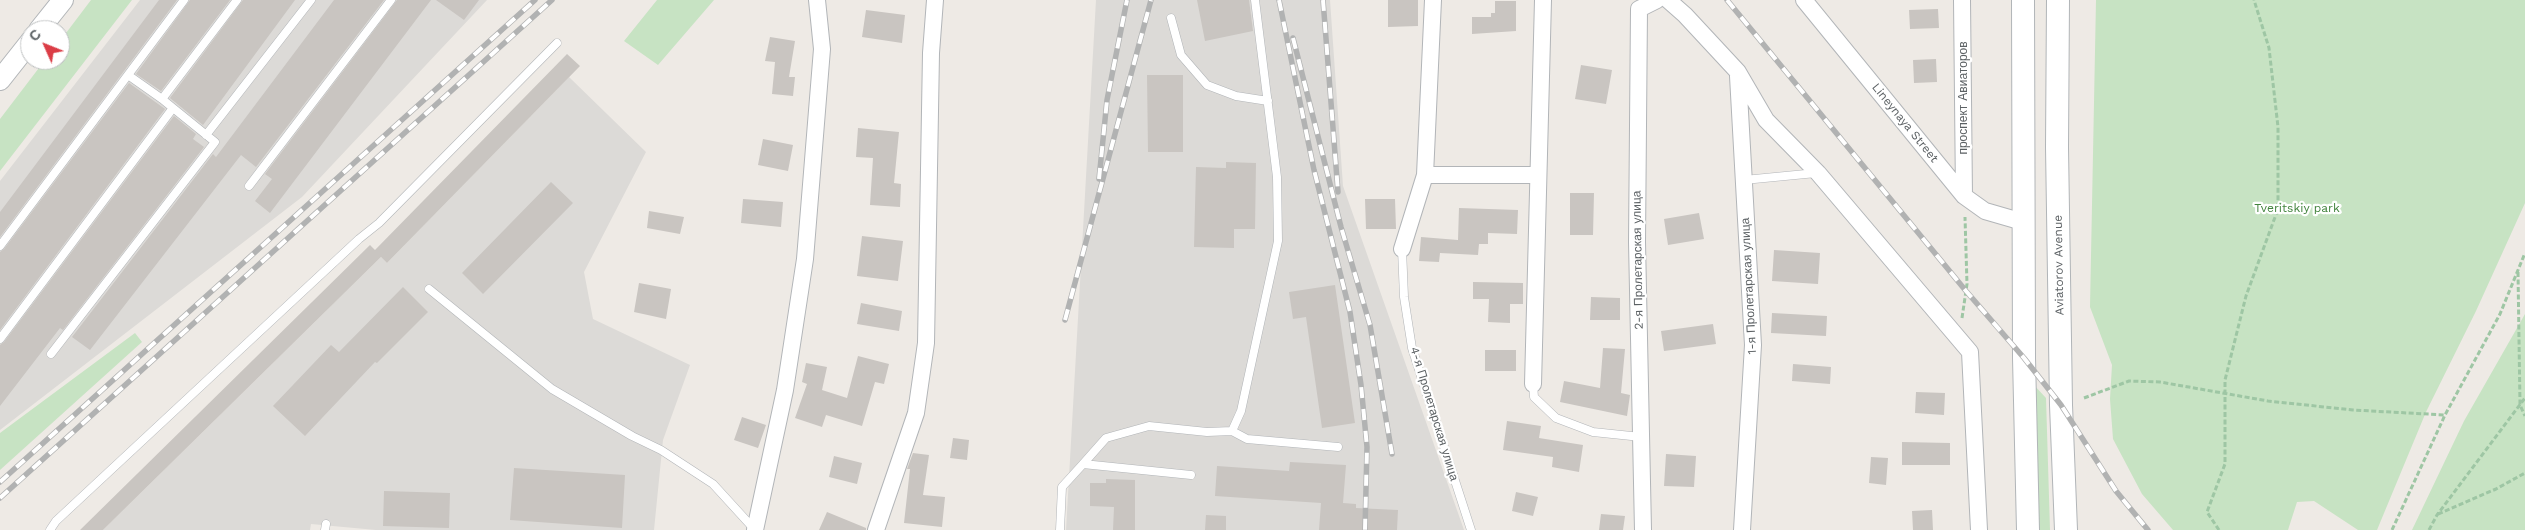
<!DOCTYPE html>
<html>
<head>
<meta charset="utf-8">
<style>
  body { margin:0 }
  #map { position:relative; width:2525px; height:530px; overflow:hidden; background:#eeeae5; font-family:"Work Sans",sans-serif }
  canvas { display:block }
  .north { position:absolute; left:20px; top:20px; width:50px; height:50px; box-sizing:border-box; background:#fff; border:1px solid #bec0c1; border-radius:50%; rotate:314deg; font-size:14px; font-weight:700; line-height:20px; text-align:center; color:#5c6164 }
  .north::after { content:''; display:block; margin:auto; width:18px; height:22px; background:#db3d46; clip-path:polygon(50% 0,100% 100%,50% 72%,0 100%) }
</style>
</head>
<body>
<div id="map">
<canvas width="2525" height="530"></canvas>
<div class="north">С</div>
</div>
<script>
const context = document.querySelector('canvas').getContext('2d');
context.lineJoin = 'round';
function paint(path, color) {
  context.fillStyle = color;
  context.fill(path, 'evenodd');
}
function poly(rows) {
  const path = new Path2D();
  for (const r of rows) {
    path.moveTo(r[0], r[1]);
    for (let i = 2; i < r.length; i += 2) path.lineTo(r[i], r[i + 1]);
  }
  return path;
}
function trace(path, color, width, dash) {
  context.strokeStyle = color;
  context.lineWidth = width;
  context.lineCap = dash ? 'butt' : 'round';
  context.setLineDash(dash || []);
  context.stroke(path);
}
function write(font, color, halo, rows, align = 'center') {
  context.font = font + ' "Work Sans",sans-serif';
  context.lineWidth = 4.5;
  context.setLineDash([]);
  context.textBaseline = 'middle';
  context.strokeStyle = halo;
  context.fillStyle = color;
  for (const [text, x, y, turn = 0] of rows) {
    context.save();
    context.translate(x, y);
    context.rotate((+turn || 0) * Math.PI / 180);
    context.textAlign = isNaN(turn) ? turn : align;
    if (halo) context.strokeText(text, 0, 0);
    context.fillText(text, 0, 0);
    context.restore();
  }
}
paint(poly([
  [140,0,487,0,302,197,0,430,0,181],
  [1096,0,1330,0,1343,186,1464,530,1066,530],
  [569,77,646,152,584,272,593,319,690,365,663,440,654,530,376,530,311,524,310,530,103,530,381,257,387,263]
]), '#dcdad7');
paint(poly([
  [91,0,132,0,0,171,0,119,45,60,60,60,60,41],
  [657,0,714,0,658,65,624,41],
  [2096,0,2525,0,2525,203,2476,311,2426,412,2377,530,2358,530,2314,501,2297,502,2288,530,2173,530,2142,494,2113,439,2110,399,2112,365,2090,307],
  [2525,314,2525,530,2412,530,2464,421],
  [135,333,142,342,0,470,0,433],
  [2033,384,2046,398,2050,530,2039,530]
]), '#c7e3c3');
paint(poly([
  [159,0,177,0,0,237,0,212],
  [190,0,230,0,161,91,136,74],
  [243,0,295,0,203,125,170,98],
  [334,0,384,0,256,167,241,155,90,350,72,337,213,154,216,157],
  [397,0,431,0,270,213,255,201,272,179,265,174],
  [436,0,479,0,464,20],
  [1197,0,1249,0,1253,31,1205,41],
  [1388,0,1418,0,1418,26,1388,27],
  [1495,1,1516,1,1516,31,1472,34,1472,17,1491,17,1491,13,1495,13],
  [1938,9,1939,28,1910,29,1909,10],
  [866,10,905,15,902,43,862,37],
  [770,37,795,41,789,77,795,77,793,96,772,94,775,62,765,61],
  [567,54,580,66,387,263,381,257,103,530,80,530,370,245,375,250],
  [1936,59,1937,82,1914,83,1913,60],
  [1581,65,1612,70,1606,104,1575,99],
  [1147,75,1183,75,1183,152,1148,152],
  [129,83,165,109,0,330,0,252,4,249],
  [174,116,196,134,193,139,204,147,63,330,60,328,0,406,0,345,4,342],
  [858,128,899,132,894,183,901,184,900,207,870,205,873,158,856,157],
  [763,139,793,145,788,171,758,165],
  [1226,162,1256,163,1255,229,1234,229,1234,248,1194,247,1196,167,1226,168],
  [551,182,573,203,483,294,462,273],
  [1570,193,1594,193,1593,235,1570,235],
  [743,199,783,202,781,227,741,223],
  [1365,199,1395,199,1396,229,1366,229],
  [1459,208,1518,210,1517,234,1488,233,1488,244,1479,244,1478,255,1440,253,1439,262,1419,261,1421,237,1458,240],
  [649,211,684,217,680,234,647,228],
  [1699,213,1704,239,1668,245,1664,219],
  [862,236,903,241,898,281,857,276],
  [1774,250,1820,253,1818,284,1772,281],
  [1473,282,1523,283,1523,304,1510,304,1510,323,1488,322,1489,299,1473,299],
  [639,283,671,289,666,319,634,312],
  [1335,285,1355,423,1322,428,1306,317,1293,319,1289,292],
  [403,287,428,312,377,363,375,362,305,436,273,406,331,345,339,352],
  [1591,297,1620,298,1620,320,1590,320],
  [861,303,902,311,899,331,857,324],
  [1772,313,1827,316,1826,336,1771,333],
  [1713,324,1716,344,1664,351,1661,331],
  [1603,348,1625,349,1621,393,1630,395,1627,416,1560,402,1564,381,1600,388],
  [1485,350,1516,350,1516,371,1485,371],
  [858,356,889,364,884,384,875,382,862,426,826,415,822,427,795,418,807,384,802,382,806,363,827,367,822,390,847,398],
  [1793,364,1831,367,1830,384,1792,381],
  [1916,392,1945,393,1944,415,1915,413],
  [742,417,766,425,758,448,734,440],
  [1507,421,1541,426,1539,438,1583,445,1579,472,1552,467,1553,457,1503,450],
  [953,438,969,440,967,460,950,458],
  [1902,442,1950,443,1950,465,1902,465],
  [913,453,929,455,923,495,945,497,942,527,904,523,910,469,907,469],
  [1666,454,1696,456,1694,487,1664,486],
  [834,456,862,463,857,484,829,477],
  [1871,457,1888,458,1886,485,1869,483],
  [1290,462,1346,465,1343,503,1356,504,1356,508,1398,510,1397,530,1319,530,1321,503,1215,496,1217,466,1289,471],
  [514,468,625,475,622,528,510,520],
  [1106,479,1135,480,1135,530,1113,530,1114,507,1090,506,1090,483,1106,483],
  [384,491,450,493,449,528,383,526],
  [1516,492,1538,497,1533,516,1512,511],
  [1932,510,1933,530,1913,530,1912,511],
  [827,512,866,528,866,530,819,530],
  [1601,514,1625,516,1623,530,1599,530],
  [1206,515,1226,516,1226,530,1205,530]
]), '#c9c5c1');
const service = poly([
  [1171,18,1181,55,1207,85,1236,96,1268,101],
  [128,75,162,99],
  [206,135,311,0],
  [1744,180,1816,173],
  [249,186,391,0],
  [0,246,184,0],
  [1402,249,1404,297,1412,348,1471,530],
  [429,289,552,389,632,436,661,450,713,484,755,530],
  [0,339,173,108,162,99,237,0],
  [51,354,215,142,173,108],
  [1533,384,1534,397,1556,418,1593,432,1641,437],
  [1232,431,1247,439,1338,447],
  [1083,464,1106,438,1149,426,1207,432,1232,431,1241,411,1278,241,1277,177,1255,0],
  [50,530,56,521,359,239,379,223,557,43],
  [325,530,326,524],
  [1060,530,1062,487,1083,464,1191,475]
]);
const minor = poly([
  [1668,0,1685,15,1738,72,1766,120,1818,173,1970,352,1979,530],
  [1804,0,1964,196,1985,211,2023,222],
  [1962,0,1964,196],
  [1738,76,1753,345,1742,530],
  [1425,175,1537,175],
  [1402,249,1425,175,1433,0],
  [1533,384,1543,0],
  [755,530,785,390,805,259,822,49,817,0],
  [876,530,916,413,926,343,931,53,935,0],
  [1643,530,1637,242,1639,9,1657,0]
]);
const tertiary = poly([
  [39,30,63,0],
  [0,80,30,42]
]);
const secondary = poly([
  [2023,0,2024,358,2028,530],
  [2058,0,2057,147,2061,405,2066,530]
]);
trace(service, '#b2b5b8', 9);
trace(minor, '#b2b5b8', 18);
trace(tertiary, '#b2b5b8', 22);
trace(secondary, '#b1b5b8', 24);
trace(poly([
  [2518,272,2520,405,2525,416],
  [1962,318,1967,284,1965,217],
  [2084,398,2129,381,2160,382,2268,401,2353,410,2445,415],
  [2438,514,2496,489,2525,473],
  [2219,530,2207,512,2225,464,2225,380,2246,296,2278,209,2278,127,2269,48,2254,0],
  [2392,530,2445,415,2500,314,2525,253],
  [2429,530,2437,515,2525,398]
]), '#9ec6a4', 3, [5, 2.5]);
trace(service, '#fff', 8);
trace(minor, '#fff', 16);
trace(tertiary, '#fff', 20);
trace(secondary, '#fff', 22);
const rail = poly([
  [1279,0,1314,170,1350,312,1361,385,1367,447,1365,530],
  [1323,0,1338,192],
  [1727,0,1966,291,2024,358,2061,405,2116,491,2148,530],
  [1293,38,1341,227,1370,325,1392,454],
  [1099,179,1107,100,1127,0],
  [1065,320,1151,0],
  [0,482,535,0],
  [0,498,552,0]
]);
trace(rail, '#b1b2b2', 5.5);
trace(rail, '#fff', 4, [11]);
write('12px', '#5c6164', '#fff', [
  ["проспект Авиаторов",1963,98,-90],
  ["Lineynaya Street",1905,123,51],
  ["2-я Пролетарская улица",1638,260,-91],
  ["Aviatorov Avenue",2059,265,-91],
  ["1-я Пролетарская улица",1749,286,-93],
  ["4-я Пролетарская улица",1434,414,73]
]);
write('12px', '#42833d', '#fff', [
  ["Tveritskiy park",2297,208]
]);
</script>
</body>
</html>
